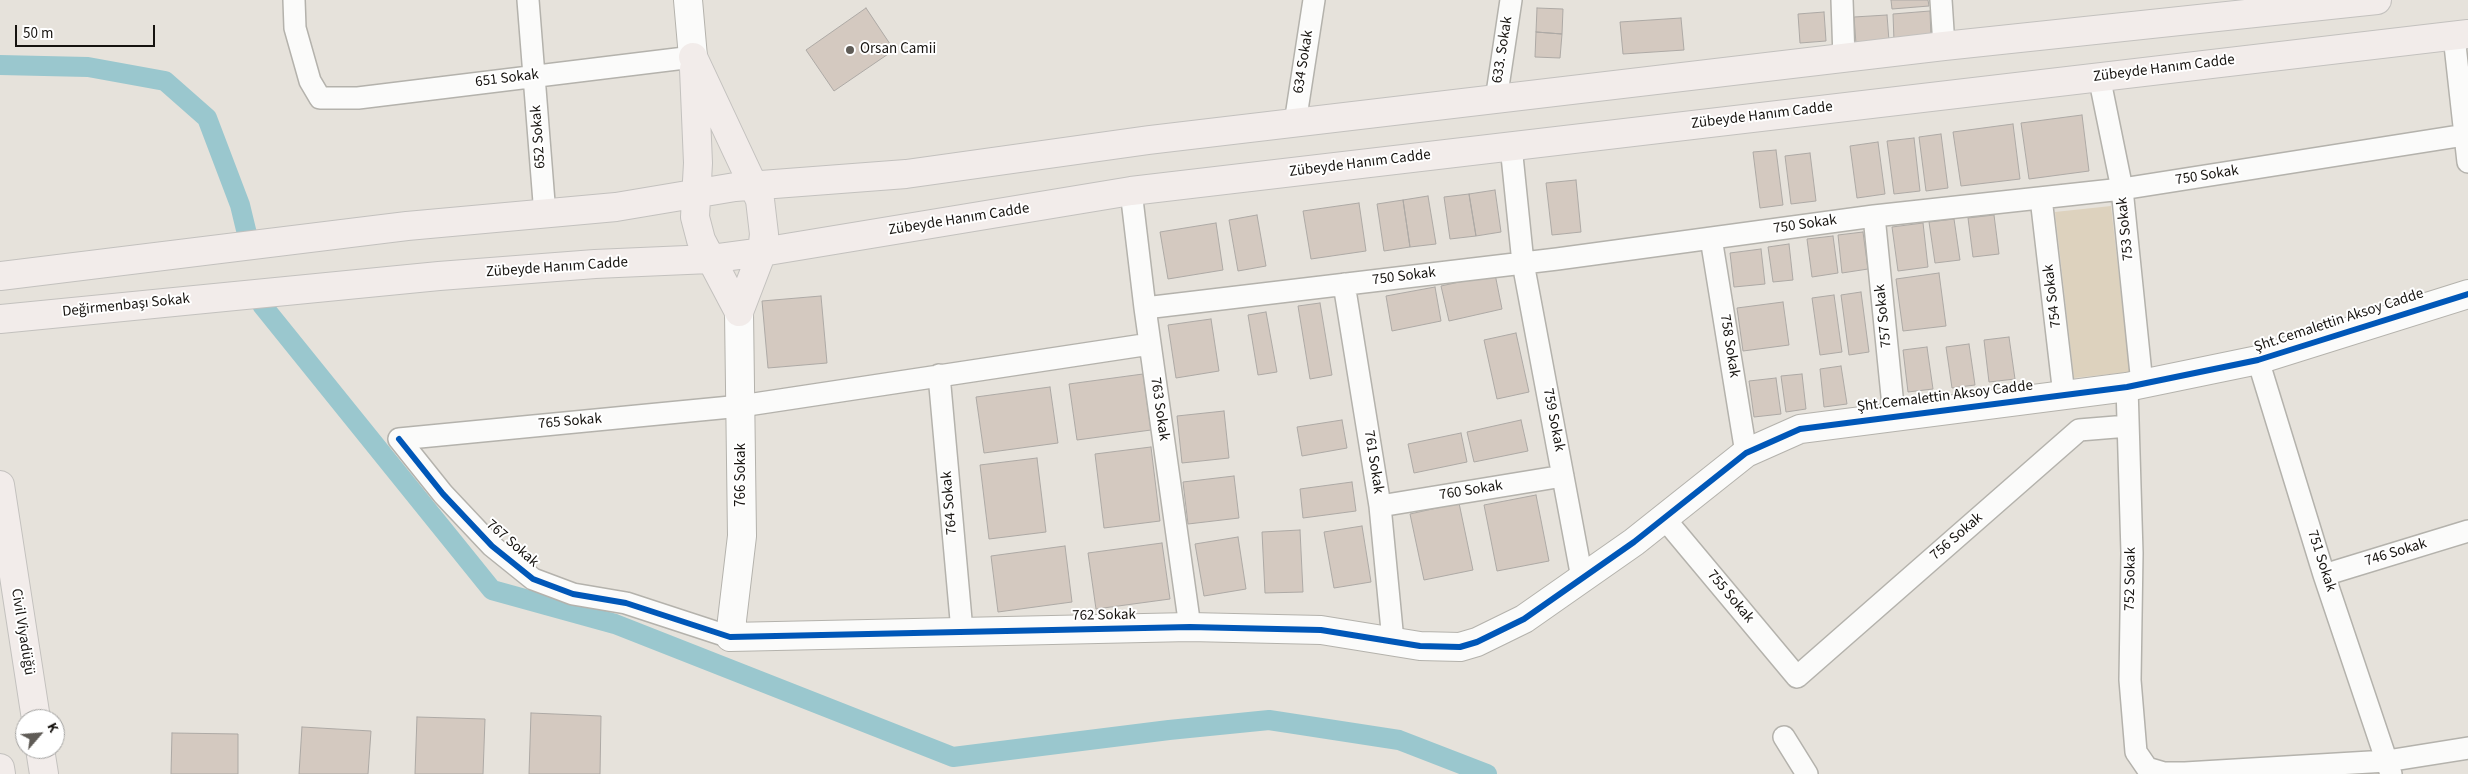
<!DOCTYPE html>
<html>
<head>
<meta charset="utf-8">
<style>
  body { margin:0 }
  #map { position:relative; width:2468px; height:774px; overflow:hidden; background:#e6e2db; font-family:"Source Sans 3",sans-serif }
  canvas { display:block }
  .north { position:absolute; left:15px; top:709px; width:50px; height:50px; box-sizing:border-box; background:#fff; border:1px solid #a2a19f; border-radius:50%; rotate:63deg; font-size:14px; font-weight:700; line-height:20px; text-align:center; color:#16130f }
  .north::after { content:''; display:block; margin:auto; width:18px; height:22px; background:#5f5b56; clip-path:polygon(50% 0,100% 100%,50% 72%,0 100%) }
  .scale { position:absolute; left:15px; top:25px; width:140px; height:22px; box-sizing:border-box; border:2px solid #16130f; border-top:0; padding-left:6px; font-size:15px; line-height:18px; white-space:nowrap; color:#16130f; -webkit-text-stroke:4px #fff; paint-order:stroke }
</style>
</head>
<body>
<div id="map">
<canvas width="2468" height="774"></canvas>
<div class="north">K</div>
<div class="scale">50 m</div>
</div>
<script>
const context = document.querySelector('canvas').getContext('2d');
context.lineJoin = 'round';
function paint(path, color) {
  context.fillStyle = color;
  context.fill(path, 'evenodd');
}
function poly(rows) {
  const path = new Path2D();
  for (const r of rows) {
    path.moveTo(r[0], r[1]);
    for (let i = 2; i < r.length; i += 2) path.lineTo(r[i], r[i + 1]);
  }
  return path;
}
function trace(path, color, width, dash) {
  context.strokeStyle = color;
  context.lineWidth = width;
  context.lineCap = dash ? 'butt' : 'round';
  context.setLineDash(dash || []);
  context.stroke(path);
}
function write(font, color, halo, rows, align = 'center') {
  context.font = font + ' "Source Sans 3",sans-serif';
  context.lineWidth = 4;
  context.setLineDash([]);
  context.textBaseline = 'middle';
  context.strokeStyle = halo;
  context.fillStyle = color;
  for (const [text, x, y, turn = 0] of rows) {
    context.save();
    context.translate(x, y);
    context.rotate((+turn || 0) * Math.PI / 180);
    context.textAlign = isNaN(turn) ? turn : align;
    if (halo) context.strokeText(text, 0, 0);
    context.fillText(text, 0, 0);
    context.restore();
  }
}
paint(poly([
  [2111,206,2130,372,2074,378,2055,212]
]), '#ddd2be');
trace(poly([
  [0,65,88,67,165,81,207,118,240,205,247,234],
  [262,305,492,590,615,624,953,757,1169,730,1269,720,1399,740,1487,774]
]), '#9ac7ce', 20);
const building = poly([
  [1891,0,1928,0,1929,6,1892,9,1891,0],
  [866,8,894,50,834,91,806,50,866,8],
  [1537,8,1563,9,1562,34,1536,32,1537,8],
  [1930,11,1931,38,1894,41,1893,14,1930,11],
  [1824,12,1826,41,1800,43,1798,14,1824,12],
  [1887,15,1889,41,1856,44,1854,17,1887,15],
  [1681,18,1684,50,1623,54,1620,22,1681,18],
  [1536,32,1562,34,1560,58,1535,57,1536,32],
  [2082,115,2089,171,2029,179,2021,123,2082,115],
  [2013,124,2020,179,1961,186,1953,132,2013,124],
  [1941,134,1948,188,1926,191,1919,137,1941,134],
  [1914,138,1920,191,1894,194,1887,141,1914,138],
  [1878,142,1885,194,1857,198,1850,146,1878,142],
  [1776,150,1783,205,1760,208,1753,152,1776,150],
  [1810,153,1816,201,1791,204,1785,156,1810,153],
  [1576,180,1581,232,1552,235,1546,183,1576,180],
  [1495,190,1501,232,1476,236,1469,194,1495,190],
  [1469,194,1476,236,1450,239,1444,197,1469,194],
  [1428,196,1436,244,1410,247,1403,200,1428,196],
  [1403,200,1410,247,1384,251,1377,204,1403,200],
  [1359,203,1366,251,1311,259,1303,211,1359,203],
  [1257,215,1266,266,1238,271,1229,220,1257,215],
  [1994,215,1999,254,1973,257,1968,218,1994,215],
  [1954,219,1960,260,1935,263,1929,222,1954,219],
  [1216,223,1223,270,1168,279,1160,232,1216,223],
  [1923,223,1928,267,1898,271,1892,227,1923,223],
  [1863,232,1868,269,1842,273,1838,235,1863,232],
  [1833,236,1838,273,1812,277,1807,239,1833,236],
  [1789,244,1793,280,1773,282,1768,247,1789,244],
  [1761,249,1765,284,1734,287,1730,253,1761,249],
  [1939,273,1946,326,1903,331,1896,279,1939,273],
  [1495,274,1502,309,1449,321,1441,286,1495,274],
  [1435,287,1441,321,1392,331,1386,296,1435,287],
  [1861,292,1869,352,1849,355,1841,295,1861,292],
  [1834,295,1842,352,1820,355,1812,298,1834,295],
  [821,296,827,363,768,368,762,301,821,296],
  [1783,302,1789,345,1743,351,1737,308,1783,302],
  [1320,303,1332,375,1310,379,1298,306,1320,303],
  [1266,312,1277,372,1258,375,1248,315,1266,312],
  [1211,319,1219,371,1176,378,1168,325,1211,319],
  [1516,333,1529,392,1497,399,1484,340,1516,333],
  [2009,337,2015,379,1989,382,1984,340,2009,337],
  [1969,344,1975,385,1952,388,1946,347,1969,344],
  [1927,347,1933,389,1908,392,1903,350,1927,347],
  [1841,366,1847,404,1824,407,1820,369,1841,366],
  [1143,374,1151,430,1077,440,1069,384,1143,374],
  [1802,374,1806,409,1786,412,1781,376,1802,374],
  [1776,378,1781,414,1754,417,1749,381,1776,378],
  [1050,387,1058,443,984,453,976,397,1050,387],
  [1224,411,1229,458,1182,463,1177,416,1224,411],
  [1342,420,1347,448,1302,456,1297,427,1342,420],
  [1521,420,1528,451,1474,462,1467,432,1521,420],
  [1461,433,1467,462,1414,473,1408,444,1461,433],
  [1151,447,1160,521,1104,528,1095,454,1151,447],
  [1037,458,1046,532,989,539,980,465,1037,458],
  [1234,476,1239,518,1188,524,1183,482,1234,476],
  [1352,482,1356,511,1303,518,1300,489,1352,482],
  [1536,495,1549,561,1497,571,1484,505,1536,495],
  [1459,503,1473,570,1424,580,1410,514,1459,503],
  [1362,526,1371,582,1334,588,1324,532,1362,526],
  [1300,530,1303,592,1265,593,1262,532,1300,530],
  [1238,537,1246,589,1204,596,1195,544,1238,537],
  [1162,543,1170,599,1096,609,1088,553,1162,543],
  [1065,546,1072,602,998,612,991,556,1065,546],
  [531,713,601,716,600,774,529,774,531,713],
  [417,717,485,719,483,774,415,774,417,717],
  [302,727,371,731,368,774,299,774,302,727],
  [172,733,238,734,238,774,171,774,172,733]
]);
paint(building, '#d4c9c0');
trace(building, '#ada9a5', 1);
const minor = poly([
  [294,0,295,28,310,81,320,98,358,98,693,57],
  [528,0,545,215],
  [1842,0,1844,58],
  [1941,0,1944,46],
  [2454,36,2468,162],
  [2099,76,2122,189,2142,384],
  [1496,100,1511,0],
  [1295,123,1314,0],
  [1511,146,1523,263,1582,578],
  [1131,191,1145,308,1190,627],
  [2041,198,2064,395],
  [1874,216,1894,416],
  [1711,238,1746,453],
  [1344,284,1380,506,1393,641],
  [1145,308,1557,259,1874,216,2122,189,2465,135],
  [2258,360,2324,575,2391,774],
  [939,375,962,631],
  [2127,387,2132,553,2130,680,2136,752,2147,768,2164,773,2185,773,2387,761,2468,748],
  [399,439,741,406,1150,344],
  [399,439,443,494,492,546,533,579,573,594,626,603,730,637],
  [1380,506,1563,476],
  [1664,518,1797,677,2079,430,2128,426],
  [2324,575,2468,531],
  [1784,737,1807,774]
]);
const tertiary = poly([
  [688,0,693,57],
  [739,312,742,536,730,637,1190,627,1321,630,1420,646,1460,647,1477,642,1524,619,1634,542,1746,453,1800,429,2127,387,2258,360,2468,294]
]);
const trunk = poly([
  [693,57,760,200,764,234,762,252,739,312],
  [694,69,698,163,695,217,701,240,739,312],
  [0,276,407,226,616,207,735,187,906,174,1149,140,1944,46,2377,0],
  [0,319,439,276,595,264,710,259,762,252,1131,191,2468,34],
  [0,485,36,719],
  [40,749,44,774],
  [0,768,1,774]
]);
trace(minor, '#b4b2ac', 24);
trace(tertiary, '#b4b2ac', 30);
trace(trunk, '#c3c1be', 30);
trace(minor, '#fbfbfa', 21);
trace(tertiary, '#fbfbfa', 28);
trace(trunk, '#f2ecea', 28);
trace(poly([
  [399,439,443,494,492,546,533,579,573,594,626,603,730,637,1190,627,1321,630,1420,646,1460,647,1477,642,1524,619,1634,542,1746,453,1800,429,2127,387,2258,360,2468,294]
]), '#0057b8', 6);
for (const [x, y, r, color] of [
  [850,50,5,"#5f5b56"]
]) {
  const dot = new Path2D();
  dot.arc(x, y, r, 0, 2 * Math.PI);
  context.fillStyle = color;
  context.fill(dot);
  trace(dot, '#fff', 2);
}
write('15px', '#16130f', '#fff', [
  ["Orsan Camii",860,50]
], 'left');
write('15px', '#16130f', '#fff', [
  ["633. Sokak",1503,50,-81],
  ["634 Sokak",1304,62,-81],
  ["Zübeyde Hanım Cadde",2164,69,-7],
  ["651 Sokak",507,79,-7],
  ["Zübeyde Hanım Cadde",1762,116,-7],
  ["652 Sokak",539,137,-94],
  ["Zübeyde Hanım Cadde",1360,164,-7],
  ["750 Sokak",2207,176,-9],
  ["Zübeyde Hanım Cadde",959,220,-9],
  ["750 Sokak",1805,225,-8],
  ["753 Sokak",2126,229,-96],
  ["Zübeyde Hanım Cadde",557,268,-4],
  ["750 Sokak",1404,277,-7],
  ["754 Sokak",2053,296,-97],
  ["Değirmenbaşı Sokak",126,306,-6],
  ["757 Sokak",1884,316,-96],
  ["Şht.Cemalettin Aksoy Cadde",2339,321,-18],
  ["758 Sokak",1729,346,81],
  ["Şht.Cemalettin Aksoy Cadde",1945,397,-7],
  ["763 Sokak",1159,409,82],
  ["759 Sokak",1553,420,79],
  ["765 Sokak",570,422,-5],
  ["761 Sokak",1373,462,81],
  ["766 Sokak",742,475,-90],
  ["760 Sokak",1471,491,-9],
  ["764 Sokak",950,503,-95],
  ["756 Sokak",1957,537,-41],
  ["767 Sokak",512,544,41],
  ["746 Sokak",2396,553,-17],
  ["751 Sokak",2321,561,72],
  ["752 Sokak",2131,579,-89],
  ["755 Sokak",1730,597,50],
  ["762 Sokak",1104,616,-1],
  ["Civil Viyadüğü",22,632,81]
]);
</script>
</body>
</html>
